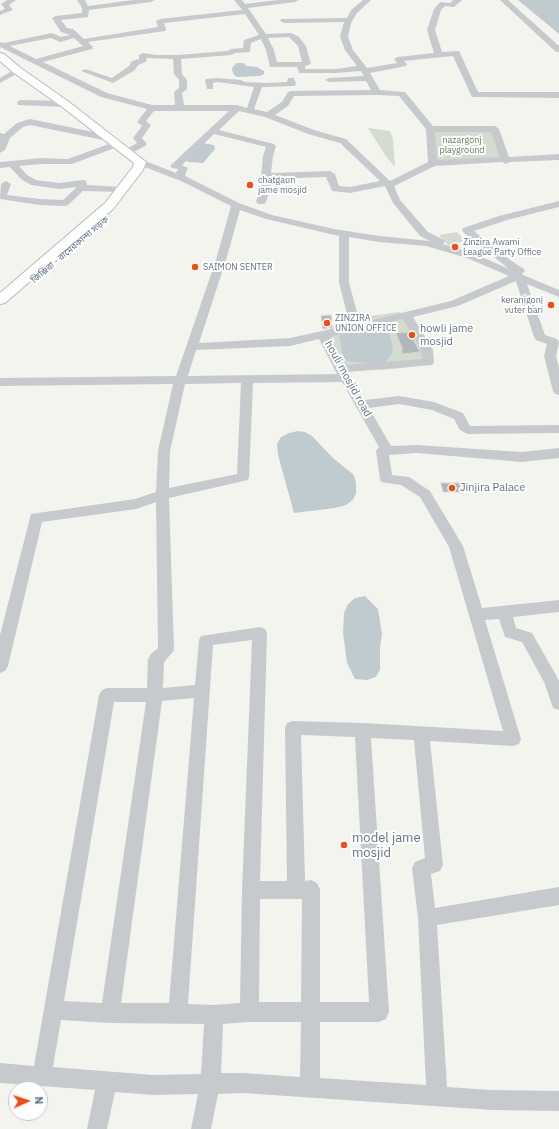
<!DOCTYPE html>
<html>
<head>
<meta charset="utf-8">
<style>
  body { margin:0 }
  #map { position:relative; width:559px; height:1129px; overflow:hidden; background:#f4f4ef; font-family:"IBM Plex Sans",sans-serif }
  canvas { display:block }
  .north { position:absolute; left:8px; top:1081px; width:40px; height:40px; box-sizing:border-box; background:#fff; border:1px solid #bfc7cd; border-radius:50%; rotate:87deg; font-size:11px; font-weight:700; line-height:16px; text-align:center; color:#607283 }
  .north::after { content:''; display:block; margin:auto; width:14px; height:18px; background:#f34c10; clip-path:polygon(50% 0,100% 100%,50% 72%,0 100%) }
</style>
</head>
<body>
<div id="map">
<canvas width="559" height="1129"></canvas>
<div class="north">N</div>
</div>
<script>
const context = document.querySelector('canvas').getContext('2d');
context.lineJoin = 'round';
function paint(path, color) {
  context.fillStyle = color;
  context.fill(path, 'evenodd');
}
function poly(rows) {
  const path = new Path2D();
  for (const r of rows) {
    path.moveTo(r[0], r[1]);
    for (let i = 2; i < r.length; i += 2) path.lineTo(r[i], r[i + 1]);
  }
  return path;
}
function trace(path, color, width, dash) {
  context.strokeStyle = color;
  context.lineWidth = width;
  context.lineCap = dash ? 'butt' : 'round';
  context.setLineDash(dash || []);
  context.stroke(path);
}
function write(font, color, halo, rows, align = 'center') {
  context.font = font + ' "IBM Plex Sans","Noto Sans Bengali",sans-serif';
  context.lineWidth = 4;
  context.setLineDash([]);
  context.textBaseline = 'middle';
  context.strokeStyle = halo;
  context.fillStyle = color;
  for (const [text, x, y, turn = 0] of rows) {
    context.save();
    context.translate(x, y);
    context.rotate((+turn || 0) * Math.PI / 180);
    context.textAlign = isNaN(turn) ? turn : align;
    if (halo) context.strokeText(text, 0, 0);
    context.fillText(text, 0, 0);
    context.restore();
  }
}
paint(poly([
  [368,128,390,131,393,139,395,167,385,155],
  [495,129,506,161,433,163,430,130],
  [457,232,466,241,448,245,439,235],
  [399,312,406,315,423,339,423,363,411,367,382,370,348,368,340,365,323,335,335,324,348,319]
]), '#d4dccf');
paint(poly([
  [518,0,559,0,559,34],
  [237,63,243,63,247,66,257,67,264,71,264,74,260,76,237,77,234,75,232,70,233,66],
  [203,143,214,145,215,149,203,163,188,162,186,160],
  [378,323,386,328,389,332,393,349,391,356,385,362,377,364,347,361,343,357,339,336,346,332],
  [298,431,305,432,312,436,333,458,354,475,356,483,356,493,353,500,346,505,335,508,294,513,278,455,277,444,281,437,289,433],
  [365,596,378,609,382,634,380,647,380,669,376,677,367,680,355,679,347,663,343,633,344,613,348,604,355,598]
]), '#c0cbd0');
const building = poly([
  [331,315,332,327,323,329,321,316,331,315],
  [409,332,420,352,402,354,402,348,396,333,409,332],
  [441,483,460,483,462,492,443,492,441,483]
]);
paint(building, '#b0b7bc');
trace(building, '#d5d5d2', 1);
const major = poly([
  [0,53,4,54,22,69,69,102,146,162,143,170,113,209,5,303,0,304,0,293,105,203,133,167,134,163,61,106,14,73,0,61,0,53]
]);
trace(major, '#b7bbbe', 2);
paint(poly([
  [7,0,16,0,9,5,13,10,0,15,0,11,5,9,1,4,7,0],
  [77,0,85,0,88,6,133,0,155,0,151,2,89,10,88,17,61,20,67,28,73,29,84,39,158,27,156,21,160,19,242,10,234,0,242,0,245,4,278,0,299,0,295,2,248,8,266,34,291,33,299,37,306,46,311,64,305,66,305,69,336,69,357,66,345,50,340,37,344,22,284,23,280,21,281,19,347,18,351,10,363,0,371,0,357,13,351,23,348,37,353,50,367,68,397,63,394,59,398,57,434,53,427,30,434,9,440,2,450,3,453,0,462,0,454,7,445,6,441,10,435,30,442,52,459,51,478,92,559,92,559,98,472,97,453,56,404,61,407,64,406,66,370,73,380,90,405,92,433,126,495,126,499,129,509,157,559,154,559,160,510,162,506,164,502,162,435,166,394,186,400,200,428,232,444,240,445,242,443,244,475,254,509,269,463,232,462,230,463,228,499,216,559,201,559,207,507,220,474,231,510,260,524,269,525,271,522,274,523,275,559,290,559,297,527,284,545,335,557,339,559,342,556,356,559,368,559,395,555,394,553,391,544,356,547,344,536,340,534,337,516,281,458,306,413,317,433,350,434,362,432,365,348,372,365,400,399,396,434,402,463,413,470,426,559,425,559,433,467,434,460,430,454,419,432,410,399,404,369,408,391,446,417,445,522,452,559,448,559,458,522,462,417,453,389,455,392,475,409,477,430,491,463,546,482,608,559,600,559,612,513,617,516,628,532,633,556,675,559,681,559,710,553,708,544,682,522,642,505,637,499,619,485,620,521,739,519,744,513,746,430,741,443,865,440,871,431,874,435,908,559,887,559,905,437,925,447,1087,492,1090,559,1091,559,1111,492,1110,243,1093,218,1094,211,1129,191,1129,198,1094,153,1095,115,1092,107,1129,87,1129,95,1090,0,1083,0,1063,34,1066,99,695,102,690,107,688,147,688,148,659,151,654,158,648,156,502,136,509,42,522,8,666,5,671,0,673,0,635,31,514,135,499,156,492,158,451,173,384,0,386,0,378,176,376,216,260,231,206,181,181,137,164,135,162,137,160,143,160,176,173,178,169,172,168,170,166,172,164,229,111,154,111,146,121,151,125,142,138,147,144,145,146,130,154,124,154,122,152,124,150,137,143,133,138,142,126,137,122,147,109,101,97,0,47,0,42,4,43,52,33,61,37,70,35,61,32,52,18,56,16,82,13,82,8,77,0],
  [245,14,259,35,244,40,243,48,231,49,227,51,178,55,156,55,143,53,139,55,139,59,132,61,129,66,112,78,85,69,81,71,113,83,135,70,138,65,146,62,147,58,173,59,174,74,179,80,179,88,174,92,175,105,152,105,107,93,43,62,92,49,93,47,88,42,165,31,166,29,164,23,245,14],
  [289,37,298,46,302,62,277,62,274,50,268,38,289,37],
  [51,38,60,42,74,38,83,46,36,59,10,46,51,38],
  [261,39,266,50,270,67,297,67,299,73,336,73,361,71,364,76,329,78,325,80,329,82,366,81,371,90,291,91,288,92,282,102,267,112,254,109,262,87,295,86,296,84,294,78,288,78,287,82,267,83,245,82,241,80,218,78,206,79,205,81,207,89,213,89,213,83,218,82,254,87,247,108,237,105,184,105,182,93,187,89,187,80,182,74,181,59,231,55,235,53,250,52,251,43,261,39],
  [377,95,399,96,426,129,428,162,390,181,346,139,314,130,275,115,288,106,294,96,377,95],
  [239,111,265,117,308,134,340,143,380,181,350,187,339,186,335,174,330,171,271,173,273,156,276,146,274,144,219,130,239,111],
  [435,132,491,132,500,157,437,160,435,132],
  [214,134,266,147,263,156,260,189,256,202,258,204,264,204,266,202,270,189,271,179,326,177,332,191,350,193,385,186,393,203,420,236,430,241,379,236,334,229,272,215,239,203,187,177,185,175,188,168,182,165,214,134],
  [240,210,266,219,339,236,339,283,350,325,290,338,199,343,226,260,240,210],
  [349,237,379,242,426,246,467,258,509,276,451,301,360,323,349,283,349,237],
  [403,319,421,350,422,359,344,365,330,337,403,319],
  [319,339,337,374,188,376,196,350,290,346,319,339],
  [342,382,379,447,376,451,380,479,381,482,401,485,420,497,449,547,503,731,363,723,293,721,287,723,285,728,287,881,260,881,267,633,265,629,260,627,201,636,199,640,195,685,163,688,164,662,171,654,174,650,169,498,248,480,249,477,253,383,342,382],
  [241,383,237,474,169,488,170,451,185,384,241,383],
  [252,640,242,890,240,1003,214,1005,188,1004,213,645,252,640],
  [194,698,169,1003,121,1003,162,701,194,698],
  [114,702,146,702,102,1003,64,1001,114,702],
  [301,735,355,737,369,1002,320,1002,320,889,317,883,311,880,305,881,301,735],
  [371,738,414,740,425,858,415,862,412,868,418,918,426,1085,320,1078,320,1022,379,1022,386,1019,389,1012,371,738],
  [260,899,302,899,301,1002,259,1002,260,899],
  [61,1020,110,1023,204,1024,201,1074,153,1075,53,1067,61,1020],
  [249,1022,301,1022,300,1077,243,1073,221,1073,223,1024,249,1022],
  [500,0,508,0,559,46,559,52,556,52,500,0],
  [15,69,21,69,22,71,0,83,0,78,15,69],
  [21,100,65,101,69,104,65,107,18,105,17,103,18,101,21,100],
  [30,119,108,135,112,138,108,141,30,125,23,127,10,138,5,150,0,153,0,133,4,134,17,123,30,119],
  [117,141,122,144,120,146,72,164,42,164,19,166,27,175,36,180,59,183,83,180,86,181,87,185,121,187,126,190,124,192,83,191,68,205,65,206,40,205,0,199,1,184,6,181,11,184,7,195,40,199,63,200,77,187,59,189,31,185,21,179,10,167,0,168,0,162,42,158,68,159,117,141]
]), '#c7cacd');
paint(major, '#fff');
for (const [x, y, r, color] of [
  [250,185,4,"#f34c10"],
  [455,247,4,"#f34c10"],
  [195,267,4,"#f34c10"],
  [551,305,4,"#f34c10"],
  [327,323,4,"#f34c10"],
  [412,335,4,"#f34c10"],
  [452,488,4,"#f34c10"],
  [344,845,4,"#f34c10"]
]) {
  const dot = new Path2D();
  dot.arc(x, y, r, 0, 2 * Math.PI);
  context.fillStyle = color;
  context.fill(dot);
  trace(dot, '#fff', 1.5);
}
write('9px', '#647a5f', '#fff', [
  ["nazargonj",462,140],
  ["playground",462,150]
]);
write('9px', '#607283', '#fff', [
  ["chatgaun",258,180],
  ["jame mosjid",258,190],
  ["Zinzira Awami",463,242],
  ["League Party Office",463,252],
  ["SAIMON SENTER",203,267],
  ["keranigonj",543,300,"right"],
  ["vuter bari",543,310,"right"],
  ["ZINZIRA",335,318],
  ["UNION OFFICE",335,328]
], 'left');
write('9px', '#607283', '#fff', [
  ["জিঞ্জিরা - রামেরকান্দা সড়ক",70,250,-40]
]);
write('11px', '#607283', '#fff', [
  ["howli jame",420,329],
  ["mosjid",420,342],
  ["Jinjira Palace",460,488]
], 'left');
write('11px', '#607283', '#fff', [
  ["houli mosjid road",348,379,61]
]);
write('13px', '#607283', '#fff', [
  ["model jame",352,838],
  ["mosjid",352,853]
], 'left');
</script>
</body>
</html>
